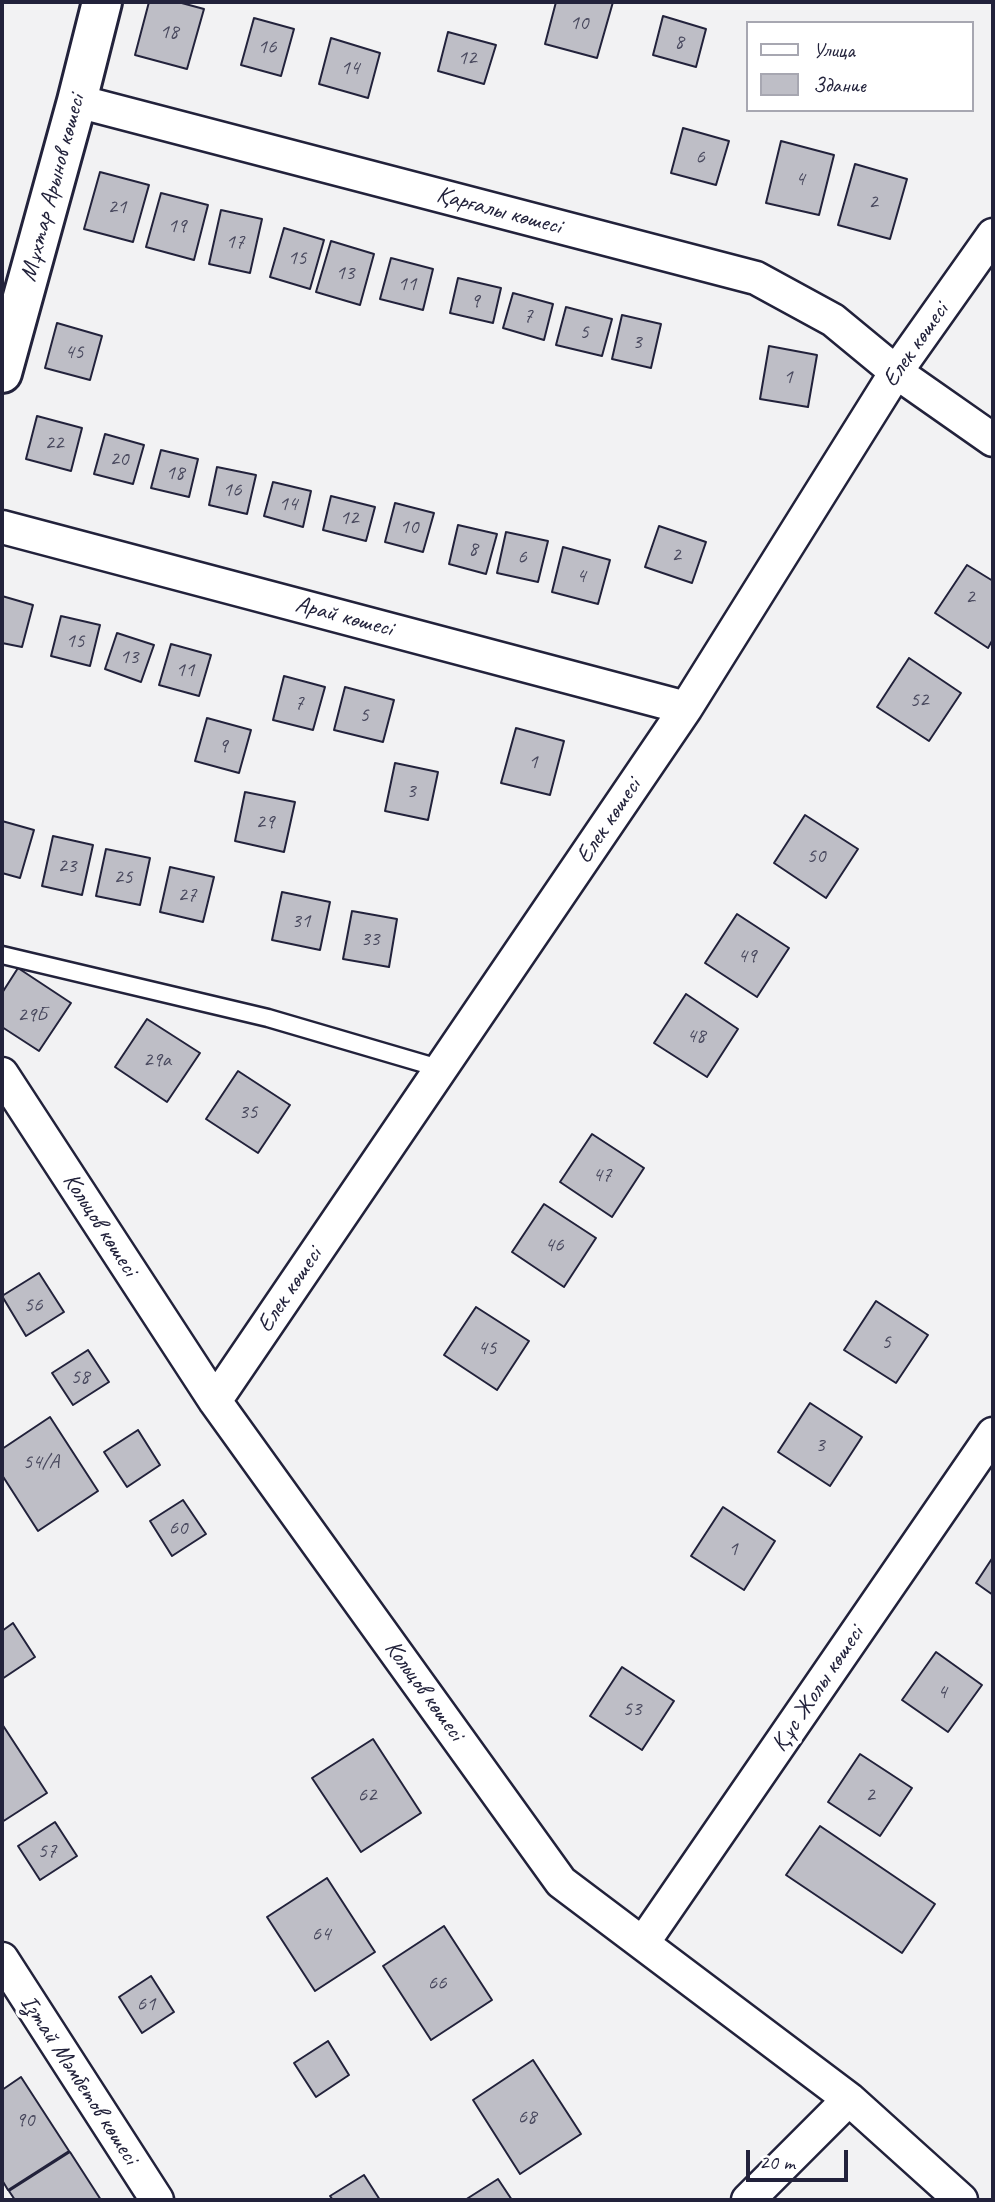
<!DOCTYPE html>
<html>
<head>
<meta charset="utf-8">
<style>
  body { margin:0 }
  #map { position:relative; width:995px; height:2202px; overflow:hidden; background:#f2f2f3; font-family:Caveat,sans-serif }
  canvas { display:block }
  .frame { position:absolute; inset:0; border:4px solid #22223b; pointer-events:none }
  .legend { position:absolute; left:746px; top:21px; width:228px; height:91px; box-sizing:border-box; background:#fff; border:2px solid #a7a7b1; margin:0; padding:9px 12px; list-style:none; font-size:21px; color:#22223b }
  .legend li { display:flex; align-items:center; gap:14px; height:35px }
  .legend b { width:35px; border:2px solid #a7a7b1 }
  .scale { position:absolute; left:746px; top:2150px; width:102px; height:32px; box-sizing:border-box; border:4px solid #22223b; border-top:0; padding-left:9px; font-size:21px; line-height:24px; white-space:nowrap; color:#22223b; -webkit-text-stroke:5px #fff; paint-order:stroke }
</style>
</head>
<body>
<div id="map">
<canvas width="995" height="2202"></canvas>
<div class="frame"></div>
<ul class="legend">
<li><b style="height:9px;background:#fff"></b>Улица</li>
<li><b style="height:19px;background:#bebec6"></b>Здание</li>
</ul>
<div class="scale">20 m</div>
</div>
<script>
const context = document.querySelector('canvas').getContext('2d');
context.lineJoin = 'round';
function paint(path, color) {
  context.fillStyle = color;
  context.fill(path, 'evenodd');
}
function poly(rows) {
  const path = new Path2D();
  for (const r of rows) {
    path.moveTo(r[0], r[1]);
    for (let i = 2; i < r.length; i += 2) path.lineTo(r[i], r[i + 1]);
  }
  return path;
}
function trace(path, color, width, dash) {
  context.strokeStyle = color;
  context.lineWidth = width;
  context.lineCap = dash ? 'butt' : 'round';
  context.setLineDash(dash || []);
  context.stroke(path);
}
function write(font, color, halo, rows, align = 'center') {
  context.font = font + ' Caveat,sans-serif';
  context.lineWidth = 7;
  context.setLineDash([]);
  context.textBaseline = 'middle';
  context.strokeStyle = halo;
  context.fillStyle = color;
  for (const [text, x, y, turn = 0] of rows) {
    context.save();
    context.translate(x, y);
    context.rotate((+turn || 0) * Math.PI / 180);
    context.textAlign = isNaN(turn) ? turn : align;
    if (halo) context.strokeText(text, 0, 0);
    context.fillText(text, 0, 0);
    context.restore();
  }
}
const building = poly([
  [149,2,178,2,204,9,187,69,135,55,149,2],
  [556,2,613,2,597,58,545,44,556,2],
  [663,16,706,29,696,67,653,55,663,16],
  [254,18,294,29,281,76,241,65,254,18],
  [448,32,496,45,484,84,438,71,448,32],
  [331,38,380,53,368,98,319,84,331,38],
  [683,128,729,141,716,185,671,173,683,128],
  [781,141,834,155,819,215,766,203,781,141],
  [855,164,907,179,890,239,838,225,855,164],
  [100,172,149,185,133,242,84,229,100,172],
  [161,193,208,205,194,260,146,247,161,193],
  [221,210,262,219,250,273,209,264,221,210],
  [284,228,324,240,310,289,270,277,284,228],
  [331,241,374,254,360,305,316,292,331,241],
  [391,258,433,269,423,310,380,299,391,258],
  [458,278,501,288,493,323,450,313,458,278],
  [513,293,553,304,544,340,503,328,513,293],
  [566,307,612,319,602,356,556,345,566,307],
  [622,315,661,324,651,368,612,359,622,315],
  [57,323,102,336,90,380,45,368,57,323],
  [769,346,817,355,808,407,760,399,769,346],
  [37,416,82,428,71,471,26,459,37,416],
  [105,434,144,445,133,484,94,474,105,434],
  [161,450,198,459,189,497,151,488,161,450],
  [217,467,256,475,247,514,209,505,217,467],
  [273,482,311,491,303,527,264,516,273,482],
  [331,496,375,507,366,541,323,530,331,496],
  [395,503,434,513,423,552,385,542,395,503],
  [458,525,497,534,486,574,449,564,458,525],
  [659,526,706,542,692,583,645,567,659,526],
  [506,532,548,541,538,582,497,573,506,532],
  [563,547,610,560,598,604,552,592,563,547],
  [967,565,993,581,993,639,988,648,935,613,967,565],
  [2,596,33,605,22,647,2,643,2,596],
  [61,616,100,625,90,666,51,656,61,616],
  [117,633,154,645,141,682,105,669,117,633],
  [171,644,211,655,199,696,159,685,171,644],
  [909,658,961,693,929,741,877,707,909,658],
  [284,676,325,687,313,730,273,720,284,676],
  [345,687,394,700,383,742,334,730,345,687],
  [207,718,251,730,239,773,195,761,207,718],
  [516,728,564,741,550,795,501,783,516,728],
  [395,763,438,772,428,820,385,811,395,763],
  [245,792,295,802,284,852,235,841,245,792],
  [805,815,858,849,826,898,774,863,805,815],
  [2,821,34,830,20,878,2,873,2,821],
  [53,836,93,845,82,895,42,886,53,836],
  [106,849,150,858,140,905,96,896,106,849],
  [170,867,214,877,203,922,160,912,170,867],
  [282,892,330,902,320,950,272,940,282,892],
  [352,911,397,919,389,967,343,959,352,911],
  [737,914,789,948,757,997,705,963,737,914],
  [18,968,71,1003,39,1051,2,1027,2,993,18,968],
  [686,994,738,1029,707,1077,654,1043,686,994],
  [147,1019,200,1053,167,1102,115,1067,147,1019],
  [238,1071,290,1105,258,1153,206,1119,238,1071],
  [592,1134,644,1168,612,1217,560,1182,592,1134],
  [544,1204,596,1238,564,1287,512,1252,544,1204],
  [39,1273,64,1312,26,1336,2,1296,39,1273],
  [876,1301,928,1335,896,1383,844,1350,876,1301],
  [476,1307,529,1341,497,1390,444,1355,476,1307],
  [88,1350,109,1382,73,1405,52,1373,88,1350],
  [810,1403,862,1437,830,1486,778,1452,810,1403],
  [50,1417,98,1491,38,1531,2,1475,2,1449,50,1417],
  [138,1430,160,1465,127,1487,104,1452,138,1430],
  [183,1500,206,1534,172,1556,150,1521,183,1500],
  [723,1507,775,1541,744,1590,691,1556,723,1507],
  [993,1557,993,1595,976,1583,993,1557],
  [13,1623,35,1657,2,1679,2,1631,13,1623],
  [936,1652,982,1685,948,1732,902,1700,936,1652],
  [622,1667,674,1701,642,1750,590,1716,622,1667],
  [2,1724,47,1793,2,1822,2,1724],
  [373,1739,421,1813,361,1852,312,1778,373,1739],
  [860,1754,912,1788,880,1836,828,1802,860,1754],
  [55,1822,77,1856,40,1880,18,1846,55,1822],
  [820,1826,935,1904,902,1953,786,1875,820,1826],
  [327,1878,375,1952,315,1991,267,1917,327,1878],
  [444,1926,492,2000,431,2040,383,1966,444,1926],
  [151,1976,174,2012,142,2033,119,1997,151,1976],
  [328,2041,349,2075,316,2097,294,2063,328,2041],
  [533,2060,581,2134,520,2174,473,2100,533,2060],
  [21,2077,69,2151,8,2190,2,2180,2,2090,21,2077],
  [70,2152,101,2200,15,2200,9,2191,70,2152],
  [364,2175,380,2200,333,2200,330,2196,364,2175],
  [498,2179,512,2200,465,2200,498,2179]
]);
paint(building, '#bebec6');
trace(building, '#22223b', 2);
const service = poly([
  [2,955,268,1018,442,1069]
]);
const minor = poly([
  [77,101,756,278,833,320,896,372,993,440],
  [2,527,686,708],
  [2,1074,215,1401,561,1882,849,2099,961,2200],
  [215,1401,686,708,896,372,993,235],
  [643,1943,993,1434],
  [2,1959,157,2200],
  [748,2200,849,2099]
]);
const tertiary = poly([
  [2,373,77,101,102,2]
]);
trace(service, '#22223b', 21);
trace(minor, '#22223b', 37);
trace(tertiary, '#22223b', 44);
trace(service, '#fff', 16);
trace(minor, '#fff', 32);
trace(tertiary, '#fff', 38);
write('21px', '#49495e', null, [
  ["10",579,23],
  ["18",169,32],
  ["8",679,42],
  ["16",267,47],
  ["12",467,58],
  ["14",350,68],
  ["6",700,157],
  ["4",800,179],
  ["2",873,202],
  ["21",117,207],
  ["19",177,226],
  ["17",235,242],
  ["15",297,258],
  ["13",345,273],
  ["11",407,284],
  ["9",475,301],
  ["7",528,316],
  ["5",584,332],
  ["3",637,342],
  ["45",74,352],
  ["1",788,377],
  ["22",54,443],
  ["20",119,459],
  ["18",175,473],
  ["16",232,490],
  ["14",288,504],
  ["12",349,518],
  ["10",409,527],
  ["8",473,549],
  ["2",676,555],
  ["6",522,557],
  ["4",581,576],
  ["2",970,597],
  ["15",75,641],
  ["13",129,657],
  ["11",185,670],
  ["52",919,700],
  ["7",299,703],
  ["5",364,715],
  ["9",223,746],
  ["1",533,762],
  ["3",411,791],
  ["29",265,822],
  ["50",816,856],
  ["23",67,866],
  ["25",123,877],
  ["27",187,895],
  ["31",301,921],
  ["33",370,939],
  ["49",747,956],
  ["29Б",32,1015],
  ["48",696,1036],
  ["29а",157,1060],
  ["35",248,1112],
  ["47",602,1175],
  ["46",554,1245],
  ["56",33,1305],
  ["5",886,1342],
  ["45",487,1348],
  ["58",80,1377],
  ["3",820,1445],
  ["54/А",41,1462],
  ["60",178,1528],
  ["1",733,1549],
  ["4",942,1692],
  ["53",632,1709],
  ["62",367,1795],
  ["2",870,1795],
  ["57",47,1851],
  ["64",321,1934],
  ["66",437,1983],
  ["61",146,2004],
  ["68",527,2117],
  ["90",25,2120]
]);
write('24px', '#22223b', '#fff', [
  ["Мұхтар Арынов көшесі",53,188,-75],
  ["Қарғалы көшесі",499,211,15],
  ["Елек көшесі",916,345,-55],
  ["Арай көшесі",344,617,15],
  ["Елек көшесі",609,821,-56],
  ["Кольцов көшесі",100,1225,57],
  ["Елек көшесі",290,1290,-56],
  ["Құс Жолы көшесі",818,1689,-56],
  ["Кольцов көшесі",424,1691,54],
  ["Ізтай Мәмбетов көшесі",79,2080,57]
]);
</script>
</body>
</html>
